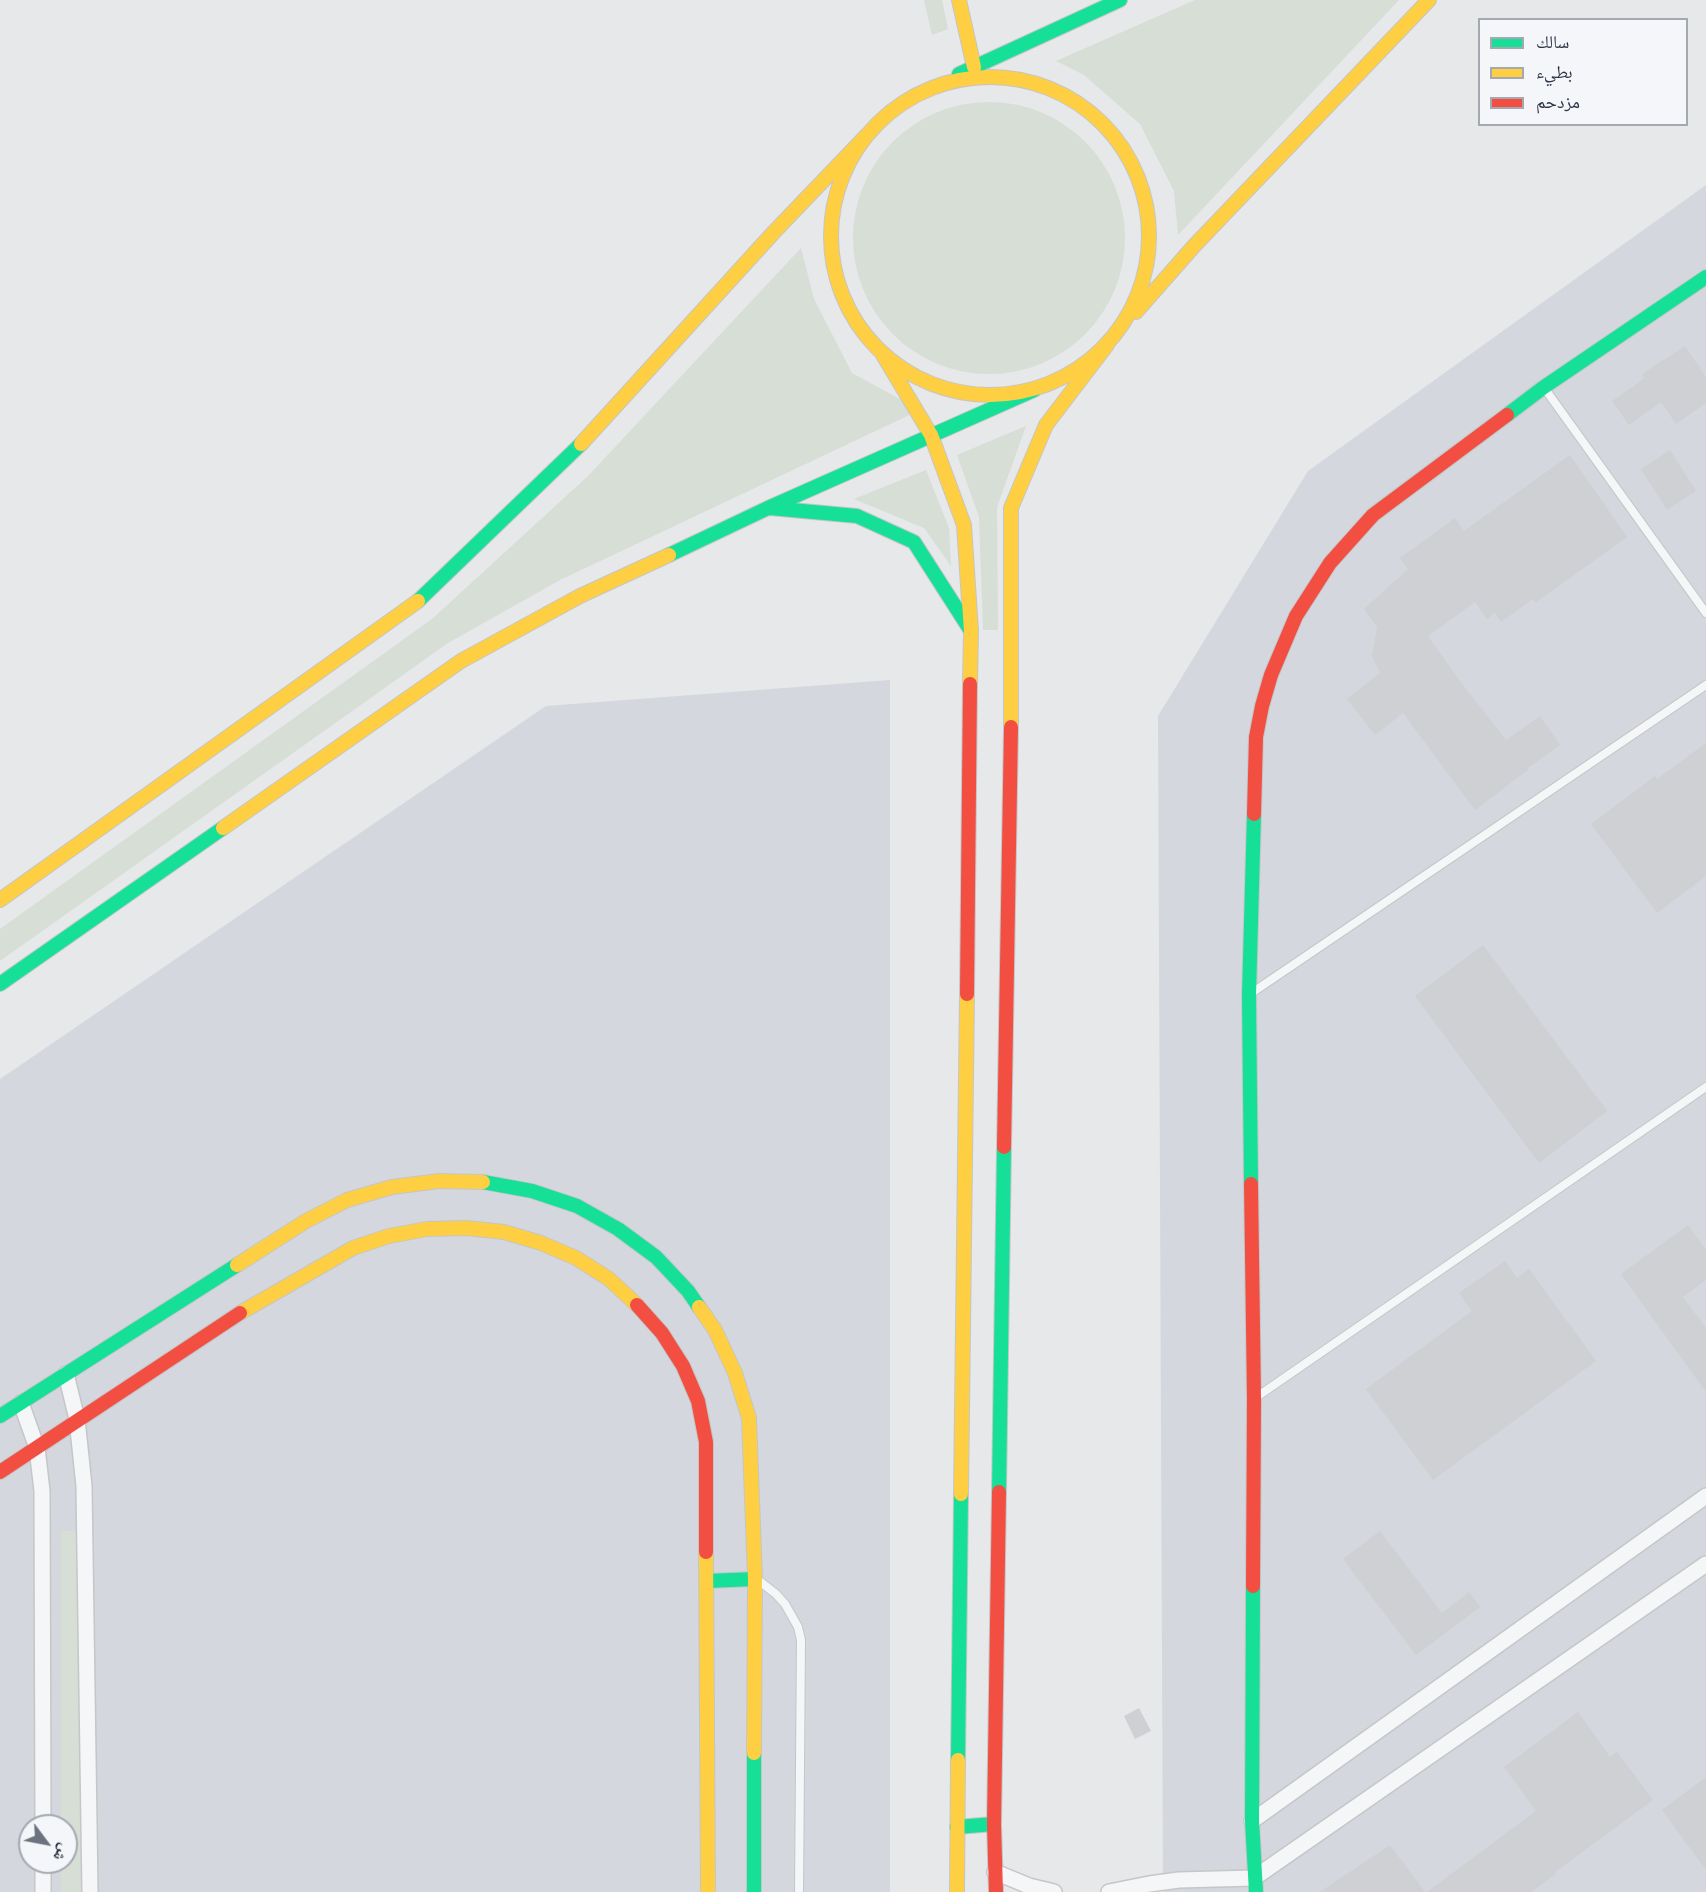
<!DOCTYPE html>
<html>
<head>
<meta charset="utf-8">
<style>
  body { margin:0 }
  #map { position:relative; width:1706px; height:1892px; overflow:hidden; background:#e6e8ea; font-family:Poppins,"Noto Naskh Arabic",sans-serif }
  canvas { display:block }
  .legend { position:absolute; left:1478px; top:18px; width:210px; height:108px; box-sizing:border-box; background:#f4f6f9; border:2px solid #a4a8b1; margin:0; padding:8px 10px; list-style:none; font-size:18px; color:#2b3445 }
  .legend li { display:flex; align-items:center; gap:12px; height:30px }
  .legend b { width:30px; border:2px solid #a4a8b1 }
  .north { position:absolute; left:18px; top:1814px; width:60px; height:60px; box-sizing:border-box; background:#f4f6f9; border:2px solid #a4a8b1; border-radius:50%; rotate:122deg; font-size:16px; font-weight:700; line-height:24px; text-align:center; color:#2b3445 }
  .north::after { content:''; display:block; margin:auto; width:21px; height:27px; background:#6c737f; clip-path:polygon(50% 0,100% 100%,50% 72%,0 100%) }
</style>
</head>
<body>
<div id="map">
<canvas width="1706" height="1892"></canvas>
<ul class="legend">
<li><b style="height:8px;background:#16e098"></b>سالك</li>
<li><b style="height:8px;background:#ffcf43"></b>بطيء</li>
<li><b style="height:8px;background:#f24e42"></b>مزدحم</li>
</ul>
<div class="north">ش</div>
</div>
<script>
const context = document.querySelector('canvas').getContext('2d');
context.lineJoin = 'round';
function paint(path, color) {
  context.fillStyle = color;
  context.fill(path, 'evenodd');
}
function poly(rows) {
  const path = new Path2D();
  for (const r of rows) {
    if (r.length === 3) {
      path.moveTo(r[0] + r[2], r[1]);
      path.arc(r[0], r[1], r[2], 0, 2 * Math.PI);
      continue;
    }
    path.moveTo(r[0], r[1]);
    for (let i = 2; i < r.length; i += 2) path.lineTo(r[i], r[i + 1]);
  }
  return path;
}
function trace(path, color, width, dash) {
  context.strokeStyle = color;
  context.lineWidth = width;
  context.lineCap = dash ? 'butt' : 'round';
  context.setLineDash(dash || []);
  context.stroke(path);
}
paint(poly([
  [1706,185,1706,1892,1163,1892,1158,716,1308,471],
  [890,680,890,1892,0,1892,0,1079,546,706],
  [30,1826,66,1826,66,1862,30,1862]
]), '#d4d7dd');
paint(poly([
  [924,0,942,0,948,29,932,35],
  [1195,0,1399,0,1178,235,1174,191,1140,124,1084,75,1056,61],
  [989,238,136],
  [801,248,814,299,852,373,920,410,560,580,448,643,0,961,0,929,432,619,588,476],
  [1026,426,997,507,998,630,983,630,979,517,957,455],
  [926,470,949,528,951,566,924,528,854,499],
  [61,1531,83,1531,83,1892,61,1892,61,1862,66,1862,66,1826,61,1826]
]), '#d6ded6');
paint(poly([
  [1685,346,1706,377,1706,403,1676,424,1661,402,1629,425,1612,401,1645,378,1642,374],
  [1670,450,1696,491,1667,510,1641,469],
  [1570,455,1627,537,1535,603,1533,599,1501,622,1495,613,1487,619,1475,602,1428,636,1459,680,1506,740,1540,716,1560,745,1528,768,1529,769,1475,810,1403,713,1375,735,1347,699,1380,673,1372,656,1377,627,1364,609,1408,569,1400,558,1455,518,1464,531],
  [1706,743,1706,876,1657,913,1591,824,1655,776,1657,779],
  [1483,945,1607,1111,1539,1163,1415,996],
  [1688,1225,1706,1250,1706,1280,1683,1297,1706,1328,1706,1392,1621,1274],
  [1505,1261,1517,1278,1529,1269,1596,1361,1433,1480,1366,1389,1472,1311,1459,1293],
  [1380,1531,1442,1613,1469,1592,1480,1607,1416,1655,1343,1559],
  [1139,1708,1151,1731,1135,1739,1124,1716],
  [1578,1712,1610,1757,1617,1752,1653,1800,1555,1872,1556,1874,1531,1892,1427,1892,1536,1811,1504,1767],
  [1706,1777,1706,1870,1662,1810],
  [1390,1845,1425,1892,1320,1892]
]), '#ced0d3');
const lane = poly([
  [1545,389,1706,613],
  [1253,992,1706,685],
  [1258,1396,1706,1087],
  [758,1580,776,1594,785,1604,798,1627,801,1640,799,1892]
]);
const street = poly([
  [66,1374,77,1419,84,1486,90,1892],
  [21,1403,37,1448,42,1491,43,1826],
  [1252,1821,1706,1496],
  [43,1862,43,1892],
  [995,1872,1029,1886,1054,1892],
  [1109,1892,1149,1884,1179,1880,1254,1878,1706,1564]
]);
const fast = poly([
  [959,74,1120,0],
  [1507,415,1544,387,1706,277],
  [770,508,857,516,914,542,971,631],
  [669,555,768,508,1034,390],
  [418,601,581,444],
  [0,984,223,828],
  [483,1182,532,1191,577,1206,618,1229,656,1257,688,1291,699,1307],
  [1251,1184,1249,995,1254,814],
  [0,1416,237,1265],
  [999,1492,1004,1147],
  [707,1581,755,1579],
  [1253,1586,1252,1821,1256,1892],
  [958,1760,961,1494],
  [957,1827,994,1824],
  [754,1892,754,1753]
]);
const slow = poly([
  [959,0,974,67],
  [990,236,159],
  [1136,312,1194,246,1429,0],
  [883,355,931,435,964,525,971,631,970,684],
  [581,444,774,232,867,135],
  [1011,727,1011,508,1046,425,1107,345],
  [223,828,461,661,580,596,669,555],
  [0,900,418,601],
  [237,1265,306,1221,347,1200,392,1187,439,1181,483,1182],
  [699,1307,715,1330,735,1373,749,1418,755,1579,754,1753],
  [240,1313,353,1248,389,1236,427,1229,466,1228,504,1232,541,1243,576,1258,609,1279,637,1305],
  [961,1494,967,994],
  [706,1552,708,1892],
  [957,1892,958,1760]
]);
const jam = poly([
  [1254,814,1256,737,1262,706,1271,675,1296,616,1330,563,1373,515,1507,415],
  [967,994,970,684],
  [1004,1147,1011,727],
  [1251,1184,1254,1399,1253,1586],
  [637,1305,662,1333,683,1366,698,1401,706,1442,706,1552],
  [0,1472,240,1313],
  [996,1892,994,1824,999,1492]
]);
trace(lane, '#c4c6c8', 10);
trace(street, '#c4c6c8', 18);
trace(fast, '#c4c6c8', 16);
trace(slow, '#c4c6c8', 16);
trace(jam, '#c4c6c8', 16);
trace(lane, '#f5f6f7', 8);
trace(street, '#f5f6f7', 15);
trace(fast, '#16e098', 14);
trace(slow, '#ffcf43', 14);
trace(jam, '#f24e42', 14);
</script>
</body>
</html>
